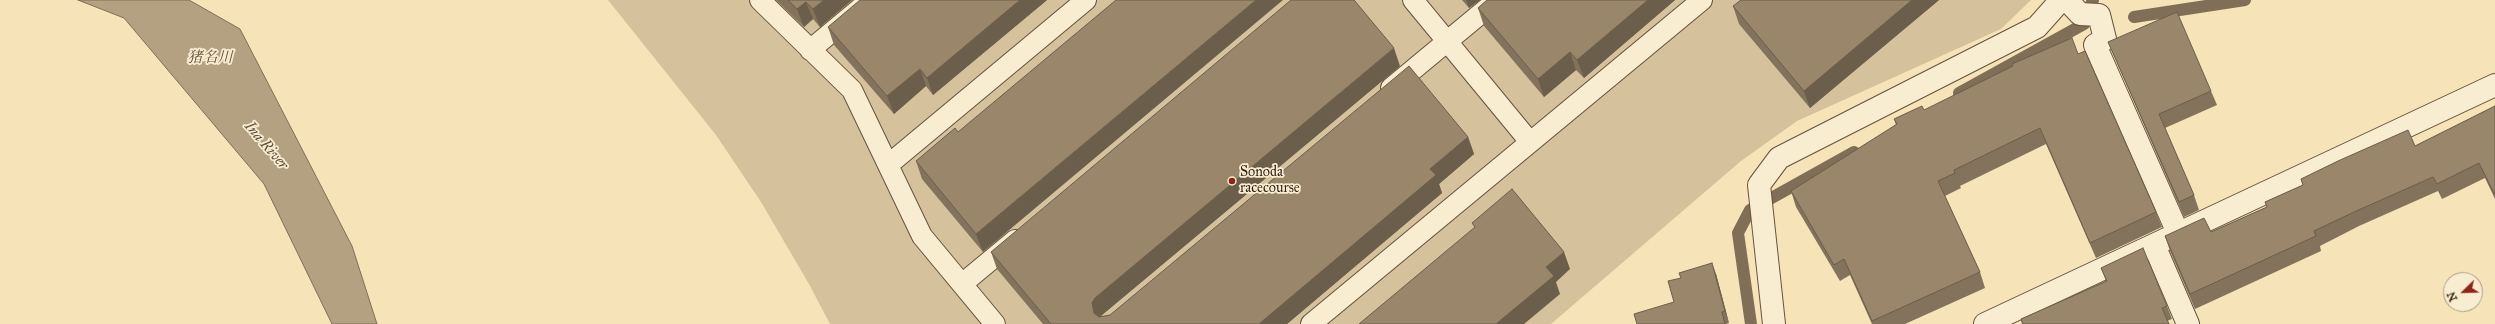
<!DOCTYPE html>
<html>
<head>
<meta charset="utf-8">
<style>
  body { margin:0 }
  #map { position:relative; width:2495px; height:324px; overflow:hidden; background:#f6e3b8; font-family:"IM FELL Great Primer",serif }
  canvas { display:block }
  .north { position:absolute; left:2443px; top:272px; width:40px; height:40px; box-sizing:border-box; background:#f9edd1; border:1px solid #aa9c87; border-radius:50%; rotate:247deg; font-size:11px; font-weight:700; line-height:16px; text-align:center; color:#342217 }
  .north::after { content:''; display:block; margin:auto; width:14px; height:18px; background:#8f2418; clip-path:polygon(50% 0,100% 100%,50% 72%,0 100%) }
</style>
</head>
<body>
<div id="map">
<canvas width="2495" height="324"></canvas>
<div class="north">N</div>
</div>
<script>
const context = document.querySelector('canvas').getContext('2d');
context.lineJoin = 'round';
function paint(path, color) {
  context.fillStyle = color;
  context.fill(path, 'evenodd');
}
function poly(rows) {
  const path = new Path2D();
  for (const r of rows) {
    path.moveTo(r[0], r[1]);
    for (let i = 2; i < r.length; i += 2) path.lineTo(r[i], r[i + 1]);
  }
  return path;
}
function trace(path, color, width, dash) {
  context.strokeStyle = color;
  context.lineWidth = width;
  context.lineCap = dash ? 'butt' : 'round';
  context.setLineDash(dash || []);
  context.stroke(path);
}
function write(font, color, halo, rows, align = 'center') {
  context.font = font + ' "IM FELL Great Primer","Noto Serif JP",serif';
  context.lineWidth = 3.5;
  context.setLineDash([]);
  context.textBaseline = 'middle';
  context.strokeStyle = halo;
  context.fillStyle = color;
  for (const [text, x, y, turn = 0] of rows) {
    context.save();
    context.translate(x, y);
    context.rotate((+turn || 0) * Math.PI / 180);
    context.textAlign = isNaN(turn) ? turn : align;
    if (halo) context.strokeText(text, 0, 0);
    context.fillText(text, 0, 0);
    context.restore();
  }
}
paint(poly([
  [608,0,2031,0,2001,29,1797,121,1741,161,1551,324,830,324,809,284,761,202,716,135]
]), '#d5c29d');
const water = poly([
  [78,0,189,0,240,29,352,246,377,324,332,324,264,184,124,18,78,0]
]);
paint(water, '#b4a181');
trace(water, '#816e57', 1);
trace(poly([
  [2085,17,2093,0],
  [2134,17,2245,0],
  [1959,93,2084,24],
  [1751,324,1738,233,1750,210,1854,152]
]), '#816e57', 12);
const service = poly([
  [760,0,852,90,922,236,995,324],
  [1413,0,1530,142],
  [810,50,870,0],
  [1391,88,1497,0],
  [888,165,1086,0],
  [962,284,1015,240],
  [1311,324,1702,0]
]);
const minor = poly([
  [2067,0,2080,14,2099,15,2105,39,2095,45,2178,233],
  [2154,245,2188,324],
  [1774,324,1759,185,1779,158,2037,27,2061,0],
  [1985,324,2495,85]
]);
trace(service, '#64523f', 22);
trace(minor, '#64523f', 24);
trace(service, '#f9edd1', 20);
trace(minor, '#f9edd1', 22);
paint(poly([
  [776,0,852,0,820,27,813,19,804,27],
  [1047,0,933,95,926,86,894,114,834,45,828,27],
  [1462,0,1480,0,1469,8],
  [1487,0,1675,0,1584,78,1576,70,1544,97,1484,26,1478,8],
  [1939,0,1810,108,1739,24,1733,6],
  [2108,42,2211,91,2217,105,2165,128,2194,195,2199,210,2184,217,2114,56],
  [2078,54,2156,212,2162,227,2096,258,2046,144,1960,186,1961,188,1945,196,1980,272,1985,288,1905,324,1872,324,1850,275,1840,281,1796,207,1791,191,1896,125,1894,119,1924,110],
  [1400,66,1102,315,1100,317,1110,315,1468,137,1474,154,1439,184,1442,193,1287,324,1043,324,997,269,991,252],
  [2495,106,2495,199,2485,178,2442,199,2438,191,2359,226,2320,246,2321,251,2195,309,2170,251,2165,236,2211,232,2267,207,2265,202,2303,185,2301,179,2415,146],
  [958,132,983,252,922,179,916,161],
  [2101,268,2167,306,2172,319,2167,321,2169,324,2022,324,2021,319,2106,281],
  [1716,274,1729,323,1726,324,1637,324,1674,302]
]), '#84735c');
paint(poly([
  [824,0,852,0,820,27,813,9],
  [1020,0,1047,0,933,95,927,78],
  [1256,0,1283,0,983,252,976,234],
  [1466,0,1480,0,1469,8],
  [1648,0,1675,0,1584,78,1577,60],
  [1912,0,1939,0,1810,108,1804,91],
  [806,2,813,19,804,27,797,9],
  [1394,48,1400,66,1102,315,1098,320,1094,313,1092,303,1095,298],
  [1570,52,1576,70,1544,97,1538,79],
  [920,69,926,86,894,114,887,96],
  [1468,137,1474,154,1439,184,1442,193,1287,324,1259,324,1430,169],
  [1564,252,1570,269,1556,282,1560,294,1524,324,1496,324,1546,267],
  [1712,263,1716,274,1729,323,1725,311]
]), '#6b5e4b');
const building = poly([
  [788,0,824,0,813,9,806,2,797,9,788,0],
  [860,0,1020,0,927,78,920,69,887,96,828,27,860,0],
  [1116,0,1256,0,976,234,916,161,955,128,958,132,1116,0],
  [1291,0,1354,0,1394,48,1095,298,1092,303,1094,313,1099,317,1110,315,1409,66,1468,137,1430,169,1436,175,1259,324,1051,324,991,252,1291,0],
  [1487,0,1648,0,1577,60,1570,52,1538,79,1478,8,1487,0],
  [1741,0,1912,0,1804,91,1733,6,1741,0],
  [2177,12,2211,91,2159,114,2194,195,2179,202,2108,42,2177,12],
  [2072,38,2078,54,2085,51,2156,212,2090,243,2040,128,1954,170,1955,173,1938,181,1980,272,1872,321,1844,259,1834,265,1791,191,1897,124,1894,119,1922,106,1924,110,2013,66,2012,64,2072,38],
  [2495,106,2495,195,2479,163,2437,184,2433,177,2354,212,2314,231,2316,236,2190,294,2165,236,2204,218,2211,232,2267,207,2265,202,2303,185,2301,179,2338,161,2408,130,2415,146,2495,106],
  [1512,189,1564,252,1546,267,1554,276,1496,324,1359,324,1475,227,1472,223,1512,189],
  [2143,248,2167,306,2162,308,2169,324,2023,324,2021,319,2107,281,2101,268,2143,248],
  [1712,263,1725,311,1722,312,1725,324,1637,324,1634,314,1674,302,1668,281,1681,278,1679,273,1712,263]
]);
paint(building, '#99866b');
trace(building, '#6b5e4b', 1);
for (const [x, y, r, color] of [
  [1232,181,4,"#8f2418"]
]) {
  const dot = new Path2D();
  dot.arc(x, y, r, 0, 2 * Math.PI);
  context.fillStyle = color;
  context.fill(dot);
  trace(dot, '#f9edd1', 1.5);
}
write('14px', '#342217', '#f9edd1', [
  ["Sonoda",1240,173],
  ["racecourse",1240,189]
], 'left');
write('italic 15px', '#614e3c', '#f9edd1', [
  ["猪名川",210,58],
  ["Ina River",266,146,49]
]);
</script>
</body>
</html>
